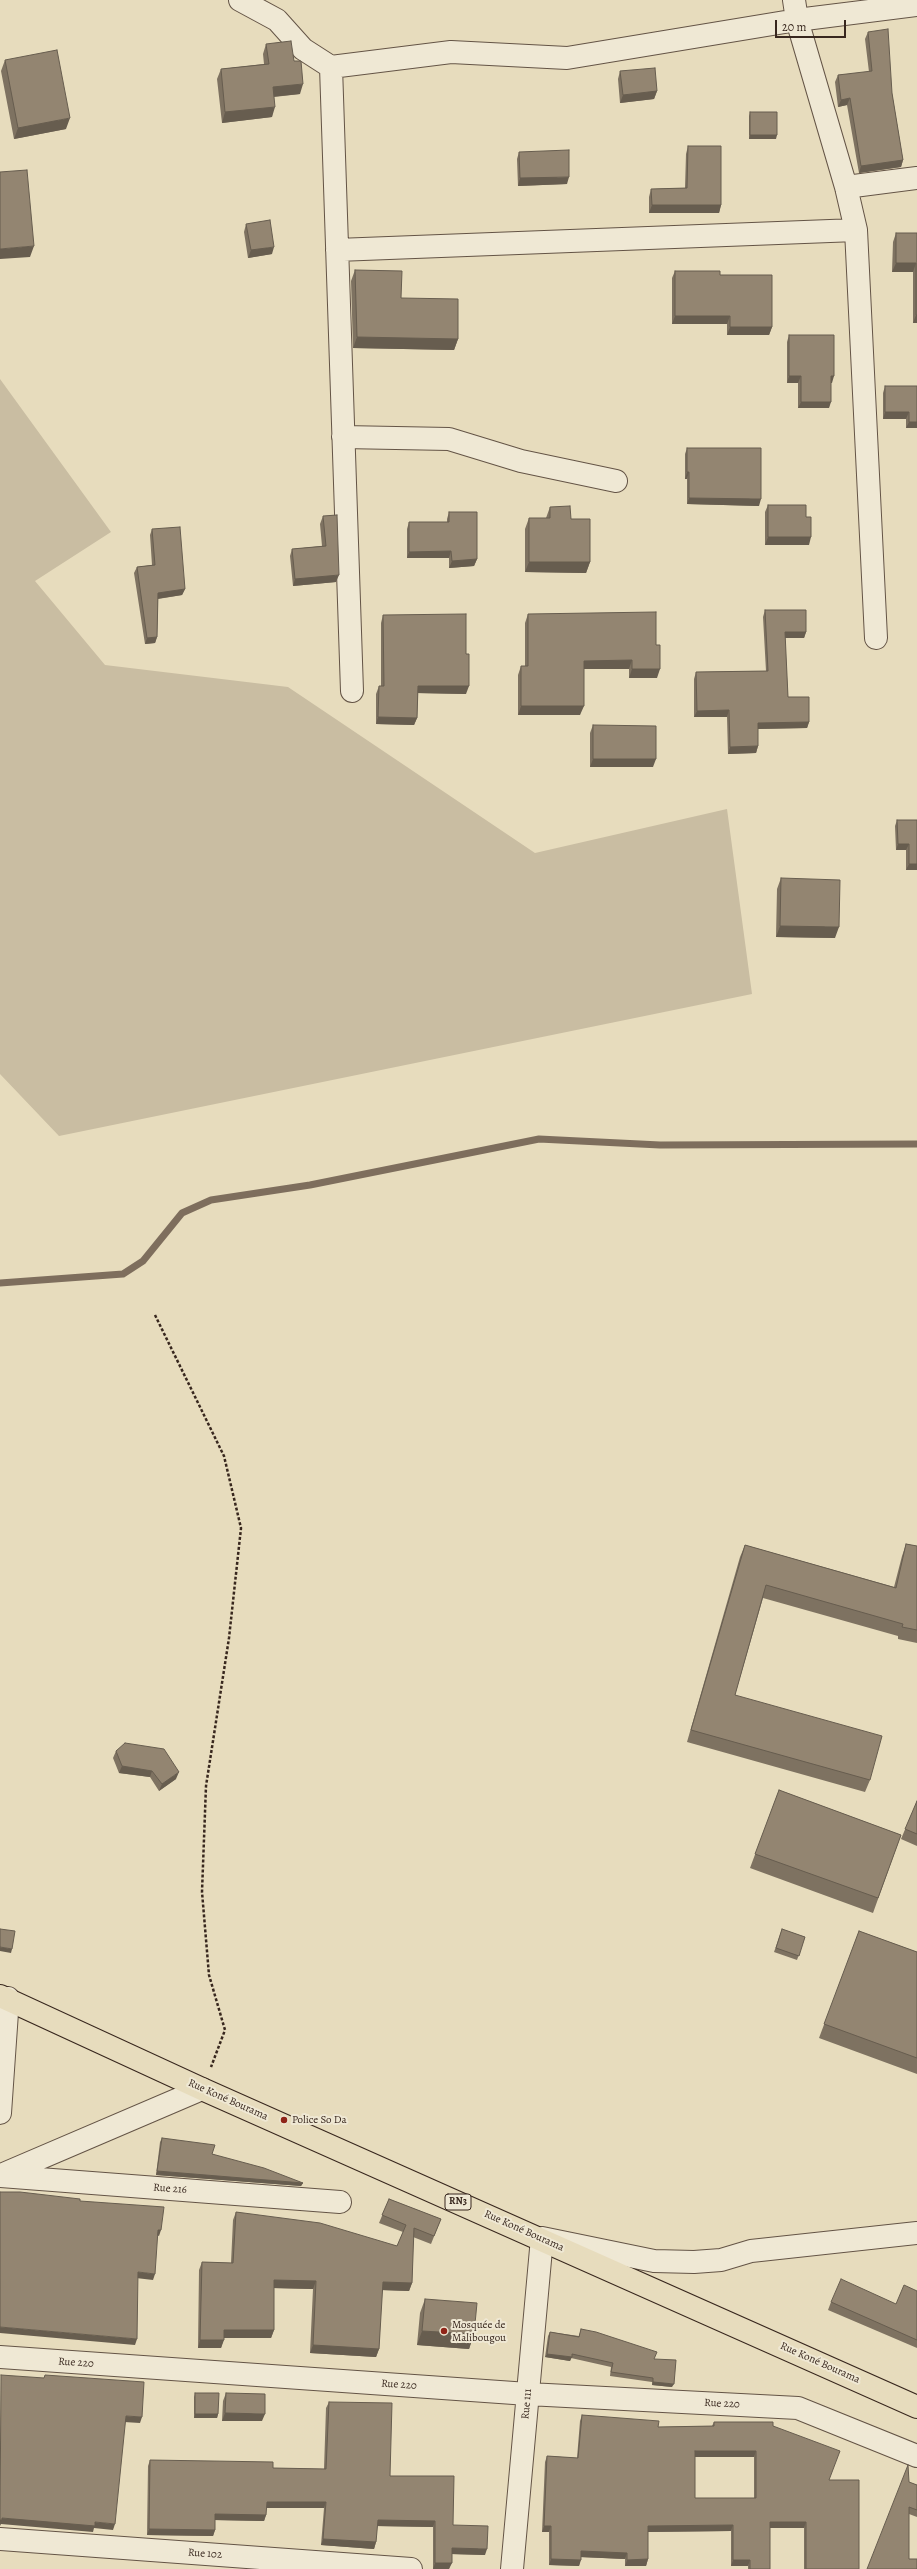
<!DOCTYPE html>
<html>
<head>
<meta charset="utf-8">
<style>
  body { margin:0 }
  #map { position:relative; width:917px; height:2569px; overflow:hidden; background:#e7dcbd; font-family:Alegreya,serif }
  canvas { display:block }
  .scale { position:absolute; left:775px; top:20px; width:71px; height:18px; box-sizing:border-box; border:2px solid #38271e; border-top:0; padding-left:5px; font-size:12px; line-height:14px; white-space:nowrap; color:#38271e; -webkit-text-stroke:3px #efe8d4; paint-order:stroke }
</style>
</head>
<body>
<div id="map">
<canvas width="917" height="2569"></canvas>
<div class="scale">20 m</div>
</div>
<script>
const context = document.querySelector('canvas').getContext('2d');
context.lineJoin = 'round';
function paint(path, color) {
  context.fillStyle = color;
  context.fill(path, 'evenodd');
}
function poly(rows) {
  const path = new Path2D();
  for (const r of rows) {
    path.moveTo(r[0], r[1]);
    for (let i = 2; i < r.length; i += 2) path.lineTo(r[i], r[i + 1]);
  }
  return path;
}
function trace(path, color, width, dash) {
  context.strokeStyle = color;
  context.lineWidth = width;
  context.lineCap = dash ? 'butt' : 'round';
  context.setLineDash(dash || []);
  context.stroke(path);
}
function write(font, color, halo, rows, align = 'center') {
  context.font = font + ' Alegreya,serif';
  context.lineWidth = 4;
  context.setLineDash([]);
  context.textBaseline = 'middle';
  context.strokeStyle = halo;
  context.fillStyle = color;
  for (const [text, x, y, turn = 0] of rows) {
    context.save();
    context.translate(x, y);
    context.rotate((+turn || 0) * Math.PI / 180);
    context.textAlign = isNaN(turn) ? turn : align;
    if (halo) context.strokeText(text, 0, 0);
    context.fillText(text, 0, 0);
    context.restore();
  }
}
paint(poly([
  [0,379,111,532,35,581,105,665,288,687,535,853,727,809,752,994,59,1136,0,1074]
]), '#c9bda2');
trace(poly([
  [0,1283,123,1274,143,1261,182,1213,211,1200,310,1185,539,1139,660,1145,917,1144]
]), '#7e6e5d', 7);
const minor = poly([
  [240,0,277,20,303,49,331,67,451,52,567,58,797,20,917,5],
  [794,0,797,20,846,187,856,230,876,638],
  [331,67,352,691],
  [846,187,917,178],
  [337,250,856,230],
  [343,437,449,439,521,461,616,481],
  [0,2113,8,1998],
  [1,2175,202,2089],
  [0,2176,340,2202],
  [0,2357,528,2394,798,2408,917,2456],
  [0,2539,411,2569],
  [512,2569,542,2238,654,2261,694,2262,721,2260,751,2251,917,2233]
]);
const trunk = poly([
  [0,1996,202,2089,917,2407]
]);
trace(minor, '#645446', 24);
trace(trunk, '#38271e', 24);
trace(poly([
  [155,1315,224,1456,241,1528,229,1638,206,1786,202,1892,209,1975,225,2030,211,2067]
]), '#38271e', 2.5, [3, 2]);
trace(minor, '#efe8d4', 22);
trace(trunk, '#e7dcbd', 22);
paint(poly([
  [868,32,892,93,903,160,901,167,859,173,847,105,838,107,835,82,838,75,869,72,865,39],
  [266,44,294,61,300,94,274,97,272,117,222,123,217,79,221,69,264,64,263,54],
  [5,60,66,129,14,139,1,71],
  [620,71,657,91,654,99,620,103,618,79],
  [750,112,776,139,749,139,749,116],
  [688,146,721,205,719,213,649,213,649,197,651,189,685,188,686,154],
  [519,152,567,184,518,186,517,159],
  [246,224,272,254,248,258,244,232],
  [896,233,917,233,917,323,913,323,913,272,892,272,893,242],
  [355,270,401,298,458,339,454,350,353,348,351,281],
  [675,271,720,275,772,327,769,335,727,335,727,324,672,324,672,278],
  [789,335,832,383,831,383,829,408,798,408,798,383,787,383,787,342],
  [885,386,917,386,917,428,906,428,906,419,883,419,883,393],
  [687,448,759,506,687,504,687,479,685,479,685,454],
  [768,505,806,517,809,545,765,545,765,512],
  [550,507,571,519,590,562,586,573,525,572,525,529,529,518,546,518],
  [449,512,477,559,474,566,449,568,449,558,407,558,407,529,409,522,447,522,447,519],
  [323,516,336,582,293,586,290,556,292,549,322,546,320,524],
  [152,529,185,589,182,595,158,599,157,637,155,643,145,644,134,573,137,567,152,565,150,535],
  [765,610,806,632,804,638,785,638,788,697,809,722,807,728,758,729,758,746,756,753,728,754,727,717,694,717,694,679,696,672,766,671,763,617],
  [528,614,656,645,657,678,629,678,629,669,584,669,580,715,518,715,518,675,521,666,525,666,525,623],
  [383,615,466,694,418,693,417,718,414,725,376,724,376,694,379,686,381,686,381,623],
  [593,725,653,767,590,767,590,733],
  [897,820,917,820,917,870,906,870,906,850,896,850,895,826],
  [781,878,835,938,776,937,777,889],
  [906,1544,917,1546,917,1643,898,1639,898,1636,763,1598,735,1695,870,1780,865,1792,687,1742,740,1557,745,1545,894,1587,902,1556],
  [116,1751,176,1779,159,1791,150,1777,119,1773,113,1758],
  [779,1790,901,1835,873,1913,750,1868],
  [917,1801,917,1846,901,1839],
  [782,1929,805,1937,797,1960,774,1952],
  [859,1931,917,1952,917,2074,819,2038],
  [162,2138,212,2154,303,2183,301,2186,156,2175,160,2142],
  [389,2199,441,2219,431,2244,413,2237,412,2283,409,2291,382,2290,379,2349,376,2357,310,2353,313,2289,274,2288,274,2330,271,2338,224,2338,221,2348,198,2348,199,2270,202,2262,231,2263,233,2220,236,2212,397,2246,403,2232,379,2223],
  [917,2291,917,2348,828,2310,831,2302,896,2304],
  [425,2299,474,2334,469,2349,417,2345,420,2313],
  [581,2329,654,2359,672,2387,652,2385,652,2382,610,2376,611,2367,571,2358,570,2361,545,2357,548,2336,550,2332,579,2336],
  [195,2393,218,2414,217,2418,194,2418,194,2397],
  [226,2393,262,2421,222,2421,223,2401],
  [329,2402,390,2476,453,2525,485,2555,452,2554,449,2569,433,2569,433,2527,377,2526,376,2542,374,2549,321,2545,324,2508,266,2508,266,2515,264,2521,215,2520,215,2530,213,2536,147,2535,148,2466,150,2460,273,2468,324,2469,326,2408],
  [582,2415,658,2427,712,2426,714,2422,773,2426,829,2480,859,2569,804,2569,804,2528,770,2528,770,2569,748,2569,748,2566,731,2566,731,2531,648,2532,648,2559,646,2566,625,2566,625,2559,581,2557,579,2566,549,2565,549,2532,542,2532,545,2462,547,2456,577,2458,580,2421],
  [695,2457,754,2457,754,2498,695,2498],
  [909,2482,917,2485,917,2517,909,2514,909,2559,867,2569]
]), '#7e7261');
paint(poly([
  [303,84,300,94,270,97,273,87],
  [657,91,654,99,620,103,623,95],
  [850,98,847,105,838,107,841,100],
  [275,107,272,117,222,123,225,112],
  [70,118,66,129,14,139,18,128],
  [750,135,777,135,776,139,749,139],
  [903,160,901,167,859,173,861,166],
  [569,177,567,184,518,186,520,178],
  [652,205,721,205,719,213,649,213],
  [34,246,30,257,0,259,0,249],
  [274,247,272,254,248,258,251,250],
  [896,263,916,263,913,272,892,272],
  [916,315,917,315,917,323,913,323],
  [675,316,730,316,727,324,672,324],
  [730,327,772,327,769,335,727,335],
  [357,337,458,339,454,350,353,348],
  [789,376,801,376,798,383,787,383],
  [831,376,834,376,832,383,829,383],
  [801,402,831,402,829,408,798,408],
  [885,412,909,412,906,419,883,419],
  [909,422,917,422,917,428,906,428],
  [687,472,689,472,687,479,685,479],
  [689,498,761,499,759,506,687,504],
  [768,537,811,537,809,545,765,545],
  [451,551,449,558,407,558,409,552],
  [477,559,474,566,449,568,452,561],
  [529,562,590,562,586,573,525,572],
  [339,575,336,582,293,586,295,579],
  [185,589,182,595,156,599,158,593],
  [785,632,806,632,804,638,783,638],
  [157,637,155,643,145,644,147,638],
  [632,660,629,669,580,669,584,661],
  [632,669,660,669,657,678,629,678],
  [418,686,469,686,466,694,415,693],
  [521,706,584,706,580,715,518,715],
  [729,710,727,717,694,717,697,711],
  [378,717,417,718,414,725,376,724],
  [809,722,807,728,755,729,758,723],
  [758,746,756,753,728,754,730,747],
  [593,759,656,759,653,767,590,767],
  [898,844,909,844,906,850,896,850],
  [909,864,917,864,917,870,906,870],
  [780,926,839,927,835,938,776,937],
  [122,1766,152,1771,150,1777,119,1773],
  [179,1772,176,1779,159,1791,162,1784],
  [0,1947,12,1949,11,1953,0,1951],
  [157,2171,303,2183,301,2186,156,2175],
  [158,2230,161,2230,159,2236,156,2235],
  [138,2272,155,2274,153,2280,136,2278],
  [274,2280,316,2281,313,2289,271,2288],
  [383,2282,412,2283,409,2291,380,2290],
  [0,2327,137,2339,135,2345,0,2333],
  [224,2330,274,2330,271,2338,221,2338],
  [422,2331,474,2334,469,2349,417,2345],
  [200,2340,224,2340,221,2348,198,2348],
  [313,2345,379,2349,376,2357,310,2353],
  [547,2354,572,2357,570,2361,545,2357],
  [653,2382,674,2384,672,2387,652,2385],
  [225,2413,265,2414,262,2421,222,2421],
  [195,2414,218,2414,217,2418,194,2418],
  [126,2416,142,2417,140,2423,124,2422],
  [695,2451,756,2451,754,2457,693,2457],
  [267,2502,326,2502,324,2508,264,2508],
  [215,2514,266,2515,264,2521,213,2520],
  [2,2518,95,2522,115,2524,113,2530,94,2528,93,2532,1,2524,0,2526,0,2520],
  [378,2520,435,2521,433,2527,375,2526],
  [770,2522,806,2522,804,2528,768,2528],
  [733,2525,731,2531,646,2532,648,2526],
  [544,2526,551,2526,549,2532,542,2532],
  [149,2529,215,2530,213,2536,147,2535],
  [323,2539,376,2542,374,2549,321,2545],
  [452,2548,487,2549,485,2555,450,2554],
  [581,2551,627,2553,625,2559,579,2557],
  [551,2559,581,2560,579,2566,549,2565],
  [648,2559,646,2566,625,2566,627,2560],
  [733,2560,750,2560,748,2566,731,2566],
  [435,2563,452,2563,449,2569,433,2569]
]), '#675d4f');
const building = poly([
  [888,29,892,93,903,160,861,166,850,98,841,100,838,75,872,71,868,32,888,29],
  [291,41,294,61,301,61,303,84,273,87,275,107,225,112,221,69,269,64,266,44,291,41],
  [57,50,70,118,18,128,5,60,57,50],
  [655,68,657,91,623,95,620,71,655,68],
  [750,112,777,112,777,135,750,135,750,112],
  [688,146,721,146,721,205,652,205,651,189,687,188,688,146],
  [569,150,569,177,520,178,519,152,569,150],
  [27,170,34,246,0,249,0,172,27,170],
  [270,220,274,247,251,250,246,224,270,220],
  [896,233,917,233,917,315,916,315,916,263,896,263,896,233],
  [355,270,402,271,401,298,458,299,458,339,357,337,355,270],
  [675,271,720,271,720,275,772,275,772,327,730,327,730,316,675,316,675,271],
  [789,335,834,335,834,376,831,376,831,402,801,402,801,376,789,376,789,335],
  [885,386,917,386,917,422,909,422,909,412,885,412,885,386],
  [687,448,761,448,761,499,689,498,689,472,687,472,687,448],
  [768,505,806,505,806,517,811,517,811,537,768,537,768,505],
  [570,506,571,519,590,519,590,562,529,562,529,518,550,518,550,507,570,506],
  [449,512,477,512,477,559,452,561,451,551,409,552,409,522,449,522,449,512],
  [337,515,339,575,295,579,292,549,326,546,323,516,337,515],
  [180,527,185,589,158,593,157,637,147,638,137,567,155,565,152,529,180,527],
  [765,610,806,610,806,632,785,632,788,697,809,697,809,722,758,723,758,746,730,747,729,710,697,711,696,672,768,671,765,610],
  [656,612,656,645,660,645,660,669,632,669,632,660,584,661,584,706,521,706,521,666,528,666,528,614,656,612],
  [466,614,466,654,469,654,469,686,418,686,417,718,378,717,379,686,384,686,383,615,466,614],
  [593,725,656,726,656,759,593,759,593,725],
  [897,820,917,820,917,864,909,864,909,844,898,844,897,820],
  [781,878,840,880,839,927,780,926,781,878],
  [906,1544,917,1546,917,1630,902,1627,903,1624,766,1585,735,1695,882,1736,870,1780,691,1730,745,1545,896,1588,906,1544],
  [125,1743,164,1749,179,1772,162,1784,152,1771,122,1766,116,1751,125,1743],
  [779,1790,901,1835,878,1898,755,1854,779,1790],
  [917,1801,917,1834,905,1829,917,1801],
  [0,1929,15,1931,12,1949,0,1947,0,1929],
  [782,1929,805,1937,799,1956,776,1948,782,1929],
  [859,1931,917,1952,917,2058,824,2024,859,1931],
  [162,2138,215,2145,212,2154,264,2168,303,2183,157,2171,162,2138],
  [0,2192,20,2192,80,2199,80,2201,164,2207,161,2230,158,2230,155,2274,138,2272,137,2339,0,2327,0,2192],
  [389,2199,441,2219,434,2236,414,2228,412,2283,383,2282,379,2349,313,2345,316,2281,274,2280,274,2330,224,2330,224,2340,200,2340,202,2262,233,2263,236,2212,320,2223,397,2246,406,2225,382,2215,389,2199],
  [841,2279,896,2304,904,2285,917,2291,917,2340,831,2302,841,2279],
  [425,2299,477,2303,474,2334,422,2331,425,2299],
  [581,2329,596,2332,657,2352,654,2359,676,2360,674,2384,653,2382,653,2378,611,2372,613,2363,572,2354,572,2357,547,2354,550,2332,579,2337,581,2329],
  [1,2375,44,2378,45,2375,144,2382,142,2417,126,2416,115,2524,95,2522,95,2526,2,2518,2,2520,0,2520,1,2375],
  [195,2393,219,2393,218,2414,195,2414,195,2393],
  [226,2393,265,2394,265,2414,225,2413,226,2393],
  [329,2402,392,2403,390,2476,454,2476,453,2525,488,2526,487,2549,452,2548,452,2563,435,2563,435,2521,378,2520,376,2542,323,2539,326,2502,267,2502,266,2515,215,2514,215,2530,149,2529,150,2460,273,2462,273,2468,326,2469,329,2402],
  [582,2415,659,2421,658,2427,714,2426,714,2422,773,2422,773,2426,840,2451,829,2480,859,2480,859,2569,806,2569,806,2522,770,2522,770,2569,750,2569,750,2560,733,2560,733,2525,648,2526,648,2559,627,2560,627,2553,581,2551,581,2560,551,2559,551,2526,544,2526,547,2456,578,2458,582,2415],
  [695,2451,756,2451,756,2498,695,2498,695,2451],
  [908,2465,909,2482,917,2485,917,2510,909,2507,909,2559,917,2559,917,2569,867,2569,908,2465]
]);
paint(building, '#938571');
trace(building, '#675d4f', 1);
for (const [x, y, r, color] of [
  [284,2120,4,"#8f2418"],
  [444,2331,4,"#8f2418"]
]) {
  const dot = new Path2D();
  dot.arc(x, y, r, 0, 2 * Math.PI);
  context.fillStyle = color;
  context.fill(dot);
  trace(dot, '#efe8d4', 1.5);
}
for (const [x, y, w] of [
  [458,2202,26]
]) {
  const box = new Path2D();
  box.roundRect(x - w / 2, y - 8, w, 16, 3);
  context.fillStyle = '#efe8d4';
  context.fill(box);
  trace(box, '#38271e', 1);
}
write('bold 10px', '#38271e', null, [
  ["RN3",458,2202]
]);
write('11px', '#38271e', '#efe8d4', [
  ["Rue Koné Bourama",228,2100,24],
  ["Rue 216",170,2189,4],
  ["Rue Koné Bourama",524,2231,24],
  ["Rue 220",76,2363,4],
  ["Rue Koné Bourama",820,2363,24],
  ["Rue 220",399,2385,4],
  ["Rue 111",527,2404,-85],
  ["Rue 220",722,2404,3],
  ["Rue 102",205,2554,4]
]);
write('11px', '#38271e', '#efe8d4', [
  ["Police So Da",292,2120],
  ["Mosquée de",452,2325],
  ["Malibougou",452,2338]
], 'left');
</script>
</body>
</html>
